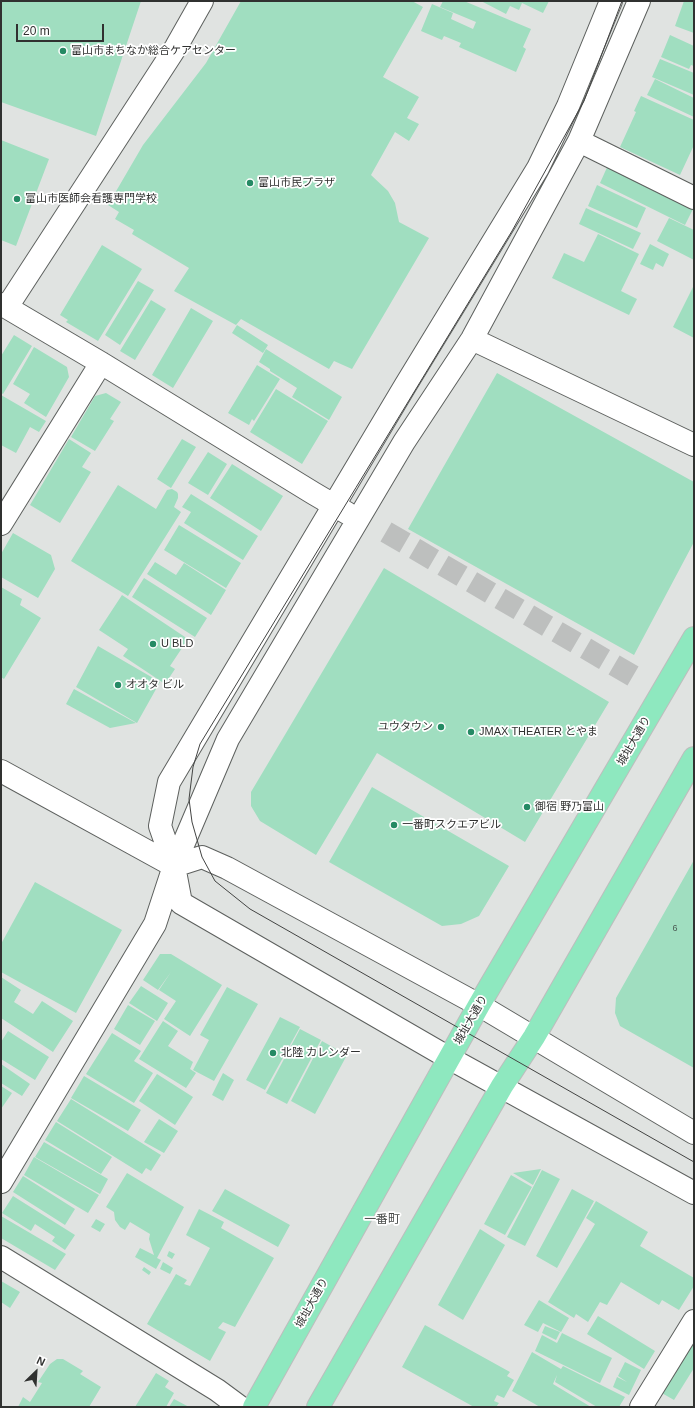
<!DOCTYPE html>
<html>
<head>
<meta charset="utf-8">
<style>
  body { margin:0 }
  #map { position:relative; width:695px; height:1408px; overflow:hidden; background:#e0e3e1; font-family:Arial,sans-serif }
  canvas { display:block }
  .frame { position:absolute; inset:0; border:2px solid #303130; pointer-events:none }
  .north { position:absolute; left:16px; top:1352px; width:40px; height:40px; -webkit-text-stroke:3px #fff; paint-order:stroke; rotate:25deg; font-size:11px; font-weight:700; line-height:16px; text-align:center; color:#303130 }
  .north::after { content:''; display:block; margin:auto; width:14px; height:18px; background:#303130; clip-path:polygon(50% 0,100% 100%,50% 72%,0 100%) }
  .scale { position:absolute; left:16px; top:24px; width:88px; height:18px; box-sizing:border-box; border:2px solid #303130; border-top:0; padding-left:5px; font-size:12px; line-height:14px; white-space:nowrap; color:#303130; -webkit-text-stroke:3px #fff; paint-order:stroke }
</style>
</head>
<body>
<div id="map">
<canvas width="695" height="1408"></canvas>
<div class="frame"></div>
<div class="north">N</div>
<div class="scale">20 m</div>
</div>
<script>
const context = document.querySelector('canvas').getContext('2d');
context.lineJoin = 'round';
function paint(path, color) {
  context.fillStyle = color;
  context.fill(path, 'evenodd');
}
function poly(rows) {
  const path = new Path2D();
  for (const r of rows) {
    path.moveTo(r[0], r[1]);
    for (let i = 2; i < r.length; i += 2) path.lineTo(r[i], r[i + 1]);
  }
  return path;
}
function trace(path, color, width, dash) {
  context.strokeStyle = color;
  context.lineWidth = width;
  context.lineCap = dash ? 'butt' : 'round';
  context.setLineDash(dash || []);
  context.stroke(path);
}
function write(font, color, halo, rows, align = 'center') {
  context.font = font + ' Arial,"Noto Sans JP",sans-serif';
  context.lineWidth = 3.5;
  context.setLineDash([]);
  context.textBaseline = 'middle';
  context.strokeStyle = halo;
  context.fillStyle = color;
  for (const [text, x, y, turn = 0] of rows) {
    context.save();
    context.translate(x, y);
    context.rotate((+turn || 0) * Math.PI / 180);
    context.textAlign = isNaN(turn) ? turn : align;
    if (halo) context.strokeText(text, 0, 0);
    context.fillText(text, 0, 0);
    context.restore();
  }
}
paint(poly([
  [1,1,141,1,96,136,1,102],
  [241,1,412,1,423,7,383,77,419,97,407,118,419,124,409,141,395,132,371,175,388,191,395,203,399,222,429,238,352,369,334,361,329,369,241,319,236,325,174,291,189,268,132,234,134,230,115,219,119,212,108,205,143,145,206,63],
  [443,1,464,1,531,29,523,47,526,49,516,72,459,47,461,43,444,36,442,40,421,31,432,4,453,13,451,19,473,29,476,22,440,7],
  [481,1,549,1,543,13,522,3,519,10,510,6,506,14],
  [684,1,694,1,694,33,675,26],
  [670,35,694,46,694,66,691,65,689,69,661,57],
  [660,59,694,73,694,95,652,77],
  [655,79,694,98,694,117,647,95],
  [641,96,694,120,694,145,680,175,620,147,636,112,634,111],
  [1,140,49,159,16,246,1,240],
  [609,163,694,207,685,225,600,183],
  [597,185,646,208,637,228,588,206],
  [586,208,641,233,633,249,579,224],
  [669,218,694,230,694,260,657,241],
  [598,234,639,254,621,291,637,299,629,315,552,278,564,253,584,262],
  [650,244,669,254,663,267,656,263,653,270,640,264],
  [102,245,142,269,98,341,66,322,68,320,60,315],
  [138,281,154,290,120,345,105,335],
  [694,285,694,338,673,327],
  [151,300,166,309,135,360,120,351],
  [191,308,213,321,173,388,152,375],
  [237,325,268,345,263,353,232,333],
  [14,335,32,346,3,394,1,393,1,356],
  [34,347,67,367,69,377,46,417,24,403,30,394,13,384],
  [266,349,342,397,329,420,292,397,297,388,270,371,270,369,259,362],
  [257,365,280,379,254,421,252,419,249,425,228,413],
  [497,373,694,482,694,542,634,655,408,529],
  [276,389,328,421,302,464,250,432],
  [106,393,121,402,110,419,114,421,95,451,71,437,95,396],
  [1,395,46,421,39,432,30,427,16,453,1,445],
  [69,439,91,453,82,467,91,472,60,523,30,505],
  [182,439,196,447,171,488,157,479],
  [208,452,227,464,208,495,188,483],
  [232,464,283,496,261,531,210,498],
  [118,485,156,509,167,490,172,489,177,492,178,494,178,498,174,507,181,512,128,596,71,561],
  [191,494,258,536,243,560,184,523,191,512,182,507],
  [179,525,241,563,226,588,164,550],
  [13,533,51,555,55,569,38,598,1,577,1,554],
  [155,562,176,575,184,563,226,590,211,615,147,574],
  [384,568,609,702,525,842,377,753,316,855,260,821,251,806,251,792],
  [144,578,207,618,195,637,132,597],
  [1,587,22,599,20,605,41,618,4,679,1,677],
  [122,595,188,639,170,666,175,669,165,684,123,656,128,649,99,630],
  [98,646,160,682,137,723,76,687],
  [74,689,136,723,110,728,66,704],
  [372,787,509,866,479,916,461,924,442,926,329,862],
  [694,860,694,1068,620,1026,615,1013,616,998],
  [35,882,122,930,76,1013,1,972,1,944],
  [160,954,171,954,222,985,190,1036,164,1019,176,1001,159,990,171,972,158,990,143,980],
  [1,977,21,990,14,1002,33,1014,42,1001,73,1021,53,1052,1,1018],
  [141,986,168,1003,157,1021,129,1003],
  [227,987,258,1004,214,1081,193,1070,209,1040,200,1035],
  [128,1005,155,1021,140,1045,114,1029],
  [280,1017,300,1027,265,1090,246,1080],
  [163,1021,178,1031,168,1046,193,1062,190,1069,196,1073,186,1088,139,1059],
  [300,1029,321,1040,287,1104,266,1093],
  [8,1031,49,1057,35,1080,1,1059,1,1042],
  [112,1033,141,1051,134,1061,153,1073,134,1103,86,1074],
  [322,1041,347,1055,315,1114,291,1101],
  [1,1064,30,1084,22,1096,1,1083],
  [223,1073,234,1080,223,1101,212,1095],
  [157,1074,193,1097,175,1125,139,1101],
  [84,1076,141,1110,128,1131,71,1098],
  [1,1086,12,1093,1,1109],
  [71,1099,161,1155,151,1171,146,1168,142,1174,57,1121],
  [159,1119,178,1131,164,1153,144,1142],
  [56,1122,112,1157,101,1174,45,1140],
  [44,1142,108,1179,100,1194,35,1157],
  [34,1157,99,1195,88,1213,24,1175],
  [541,1169,533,1185,513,1173],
  [542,1170,560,1179,525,1246,507,1237],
  [127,1173,184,1207,157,1258,161,1260,156,1269,135,1257,140,1248,154,1255,149,1239,150,1234,130,1222,125,1230,120,1227,115,1220,114,1212,106,1207],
  [511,1175,532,1187,505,1235,484,1224],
  [23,1176,75,1209,65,1225,13,1192],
  [225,1189,290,1225,278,1247,212,1211],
  [572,1189,594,1201,557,1268,536,1256],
  [13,1196,75,1235,65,1250,52,1241,55,1237,35,1224,31,1231,2,1213],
  [596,1201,648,1232,640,1246,694,1278,694,1286,679,1310,662,1300,659,1305,621,1282,607,1305,600,1302,588,1322,576,1314,574,1318,548,1302,595,1224,586,1218],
  [199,1209,224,1222,221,1228,274,1258,235,1327,223,1322,218,1328,226,1332,210,1361,147,1324,176,1274,187,1280,184,1284,190,1286,210,1248,186,1235],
  [1,1216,66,1254,55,1270,1,1238],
  [96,1219,105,1224,100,1232,91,1227],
  [480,1229,505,1245,463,1320,438,1305],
  [169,1251,175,1254,172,1259,167,1256],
  [163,1262,173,1268,170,1274,160,1269],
  [144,1267,151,1272,149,1275,142,1270],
  [1,1281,20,1292,10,1308,1,1302],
  [539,1300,569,1318,561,1332,543,1323,538,1332,524,1325],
  [598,1316,655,1351,644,1369,587,1334],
  [425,1325,510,1372,507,1376,514,1380,504,1398,497,1395,494,1401,499,1403,496,1407,474,1407,402,1367],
  [545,1326,560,1332,556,1340,542,1333],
  [562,1333,612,1358,600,1383,535,1351,542,1335,557,1343],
  [694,1338,694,1368,674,1400,660,1392],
  [532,1352,561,1369,563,1366,625,1397,619,1407,597,1407,555,1382,557,1375,553,1384,591,1407,540,1407,512,1391],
  [57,1359,63,1359,83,1371,80,1374,101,1387,89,1407,18,1407,23,1397,30,1402,42,1383,38,1382,50,1364],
  [625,1362,641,1370,629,1395,613,1387,617,1377,627,1382,618,1376],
  [156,1373,169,1381,165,1387,174,1393,166,1407,135,1407],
  [174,1399,189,1407,169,1407]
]), '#a0dec0');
trace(poly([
  [386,532,633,676]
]), '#bdbfbe', 22, [22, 11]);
const minor = poly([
  [611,1,568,106,538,168,405,386,169,782,160,826,174,866,181,903,449,1058,694,1193],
  [579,141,694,198],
  [1,304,101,363,313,493,347,513],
  [7,307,176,47,202,1],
  [472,339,694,445],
  [1,524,101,363],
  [1,771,174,866,202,857,227,868,479,1005,694,1133],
  [1,1182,155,924,174,866,228,739,404,442,472,339,579,141,639,1],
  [1,1257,217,1390,240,1407],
  [641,1407,694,1321]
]);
const highway = poly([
  [254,1407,479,1005,694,638],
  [318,1407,502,1086,534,1037,694,758]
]);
trace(minor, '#5d605e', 24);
trace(highway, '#bdbdbd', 24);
trace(minor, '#fff', 22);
trace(highway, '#8ee8bf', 22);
trace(poly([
  [622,1,584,101,512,231,200,744,193,767,189,799,192,822,202,857,215,881,250,909,694,1162]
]), '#434443', 1);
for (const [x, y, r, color] of [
  [63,51,4,"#258a64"],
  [250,183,4,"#258a64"],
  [17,199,4,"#258a64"],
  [153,644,4,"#258a64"],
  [118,685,4,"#258a64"],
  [441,727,4,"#258a64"],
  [471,732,4,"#258a64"],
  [527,807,4,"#258a64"],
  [394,825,4,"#258a64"],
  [273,1053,4,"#258a64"]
]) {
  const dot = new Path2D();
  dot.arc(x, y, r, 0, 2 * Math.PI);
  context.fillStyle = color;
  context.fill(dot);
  trace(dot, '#fff', 1.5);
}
write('9px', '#4c5c54', null, [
  ["6",675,929]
]);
write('11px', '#303130', '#fff', [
  ["富山市まちなか総合ケアセンター",71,51],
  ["富山市民プラザ",258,183],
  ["富山市医師会看護専門学校",25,199],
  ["U BLD",161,644],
  ["オオタ ビル",126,685],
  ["ユウタウン",433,727,"right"],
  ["JMAX THEATER とやま",479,732],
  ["御宿 野乃富山",535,807],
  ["一番町スクエアビル",402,825],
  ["北陸 カレンダー",281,1053]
], 'left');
write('11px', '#303130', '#fff', [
  ["城址大通り",634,741,-60],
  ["城址大通り",471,1020,-60],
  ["城址大通り",312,1303,-61]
]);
write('12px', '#484b49', '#fff', [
  ["一番町",382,1220]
]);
</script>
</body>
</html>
